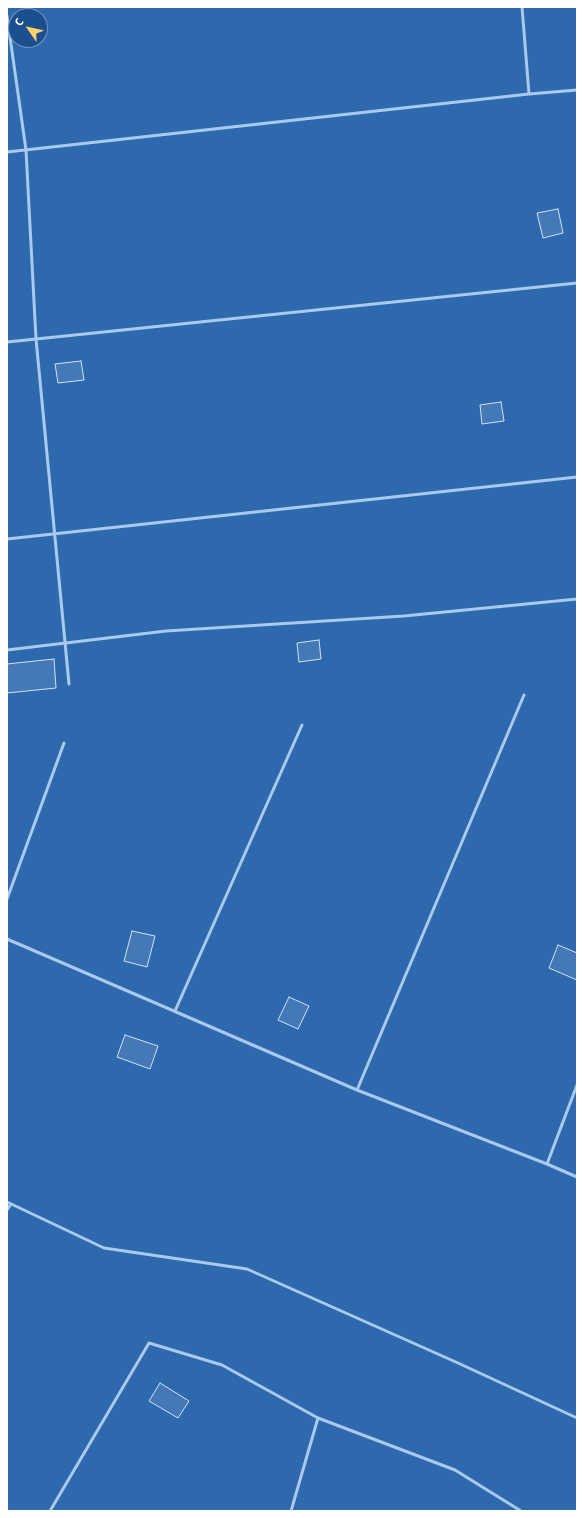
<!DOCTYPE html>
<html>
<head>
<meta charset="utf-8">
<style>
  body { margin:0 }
  #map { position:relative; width:584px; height:1518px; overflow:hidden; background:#1b4f8f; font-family:"PT Sans",sans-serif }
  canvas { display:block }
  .frame { position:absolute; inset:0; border:8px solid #fff; pointer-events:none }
  .north { position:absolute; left:8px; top:8px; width:40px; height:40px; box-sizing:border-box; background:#1b4f8f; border:1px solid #7695bc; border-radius:50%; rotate:304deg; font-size:11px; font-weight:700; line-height:16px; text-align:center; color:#fff }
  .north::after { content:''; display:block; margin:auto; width:14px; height:18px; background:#ffd166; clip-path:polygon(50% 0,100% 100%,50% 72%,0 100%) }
</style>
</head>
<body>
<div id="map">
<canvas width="584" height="1518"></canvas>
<div class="frame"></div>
<div class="north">С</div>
</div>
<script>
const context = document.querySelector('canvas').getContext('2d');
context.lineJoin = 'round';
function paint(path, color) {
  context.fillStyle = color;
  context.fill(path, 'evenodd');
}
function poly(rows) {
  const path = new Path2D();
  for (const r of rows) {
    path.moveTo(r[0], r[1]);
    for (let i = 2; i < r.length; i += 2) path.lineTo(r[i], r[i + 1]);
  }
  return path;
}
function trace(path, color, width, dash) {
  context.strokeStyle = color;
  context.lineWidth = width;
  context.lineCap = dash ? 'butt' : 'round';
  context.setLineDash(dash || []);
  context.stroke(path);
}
paint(poly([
  [7,7,577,7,577,1511,7,1511],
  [16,16,40,16,40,40,16,40]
]), '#2e69ad');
const building = poly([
  [558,209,563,233,543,238,537,213,558,209],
  [81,361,84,380,58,383,55,364,81,361],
  [501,402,504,421,482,424,480,405,501,402],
  [319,640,321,659,299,662,297,643,319,640],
  [54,659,56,688,7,693,7,664,54,659],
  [132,931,155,936,147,967,124,961,132,931],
  [558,945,577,953,577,980,549,968,558,945],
  [289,997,309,1006,298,1029,278,1020,289,997],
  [125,1035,158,1046,150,1069,117,1057,125,1035],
  [160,1383,189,1401,178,1418,149,1401,160,1383]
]);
paint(building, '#4478b7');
trace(building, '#cfe3fa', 1);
trace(poly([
  [522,7,529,94],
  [7,16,26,150,36,339,69,684],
  [7,152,529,94,577,90],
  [7,342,577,283],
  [7,539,577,477],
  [7,650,166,631,404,616,577,599],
  [7,899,64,743],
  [7,939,357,1090,547,1164,577,1177],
  [175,1011,302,725],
  [357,1090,524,695],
  [547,1164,577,1085],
  [7,1202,104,1248,247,1269,458,1363,577,1418],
  [7,1210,11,1204],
  [50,1511,149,1343,222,1365,318,1418,455,1470,521,1511],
  [291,1511,318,1418]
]), '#a9c9ee', 3);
</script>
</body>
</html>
